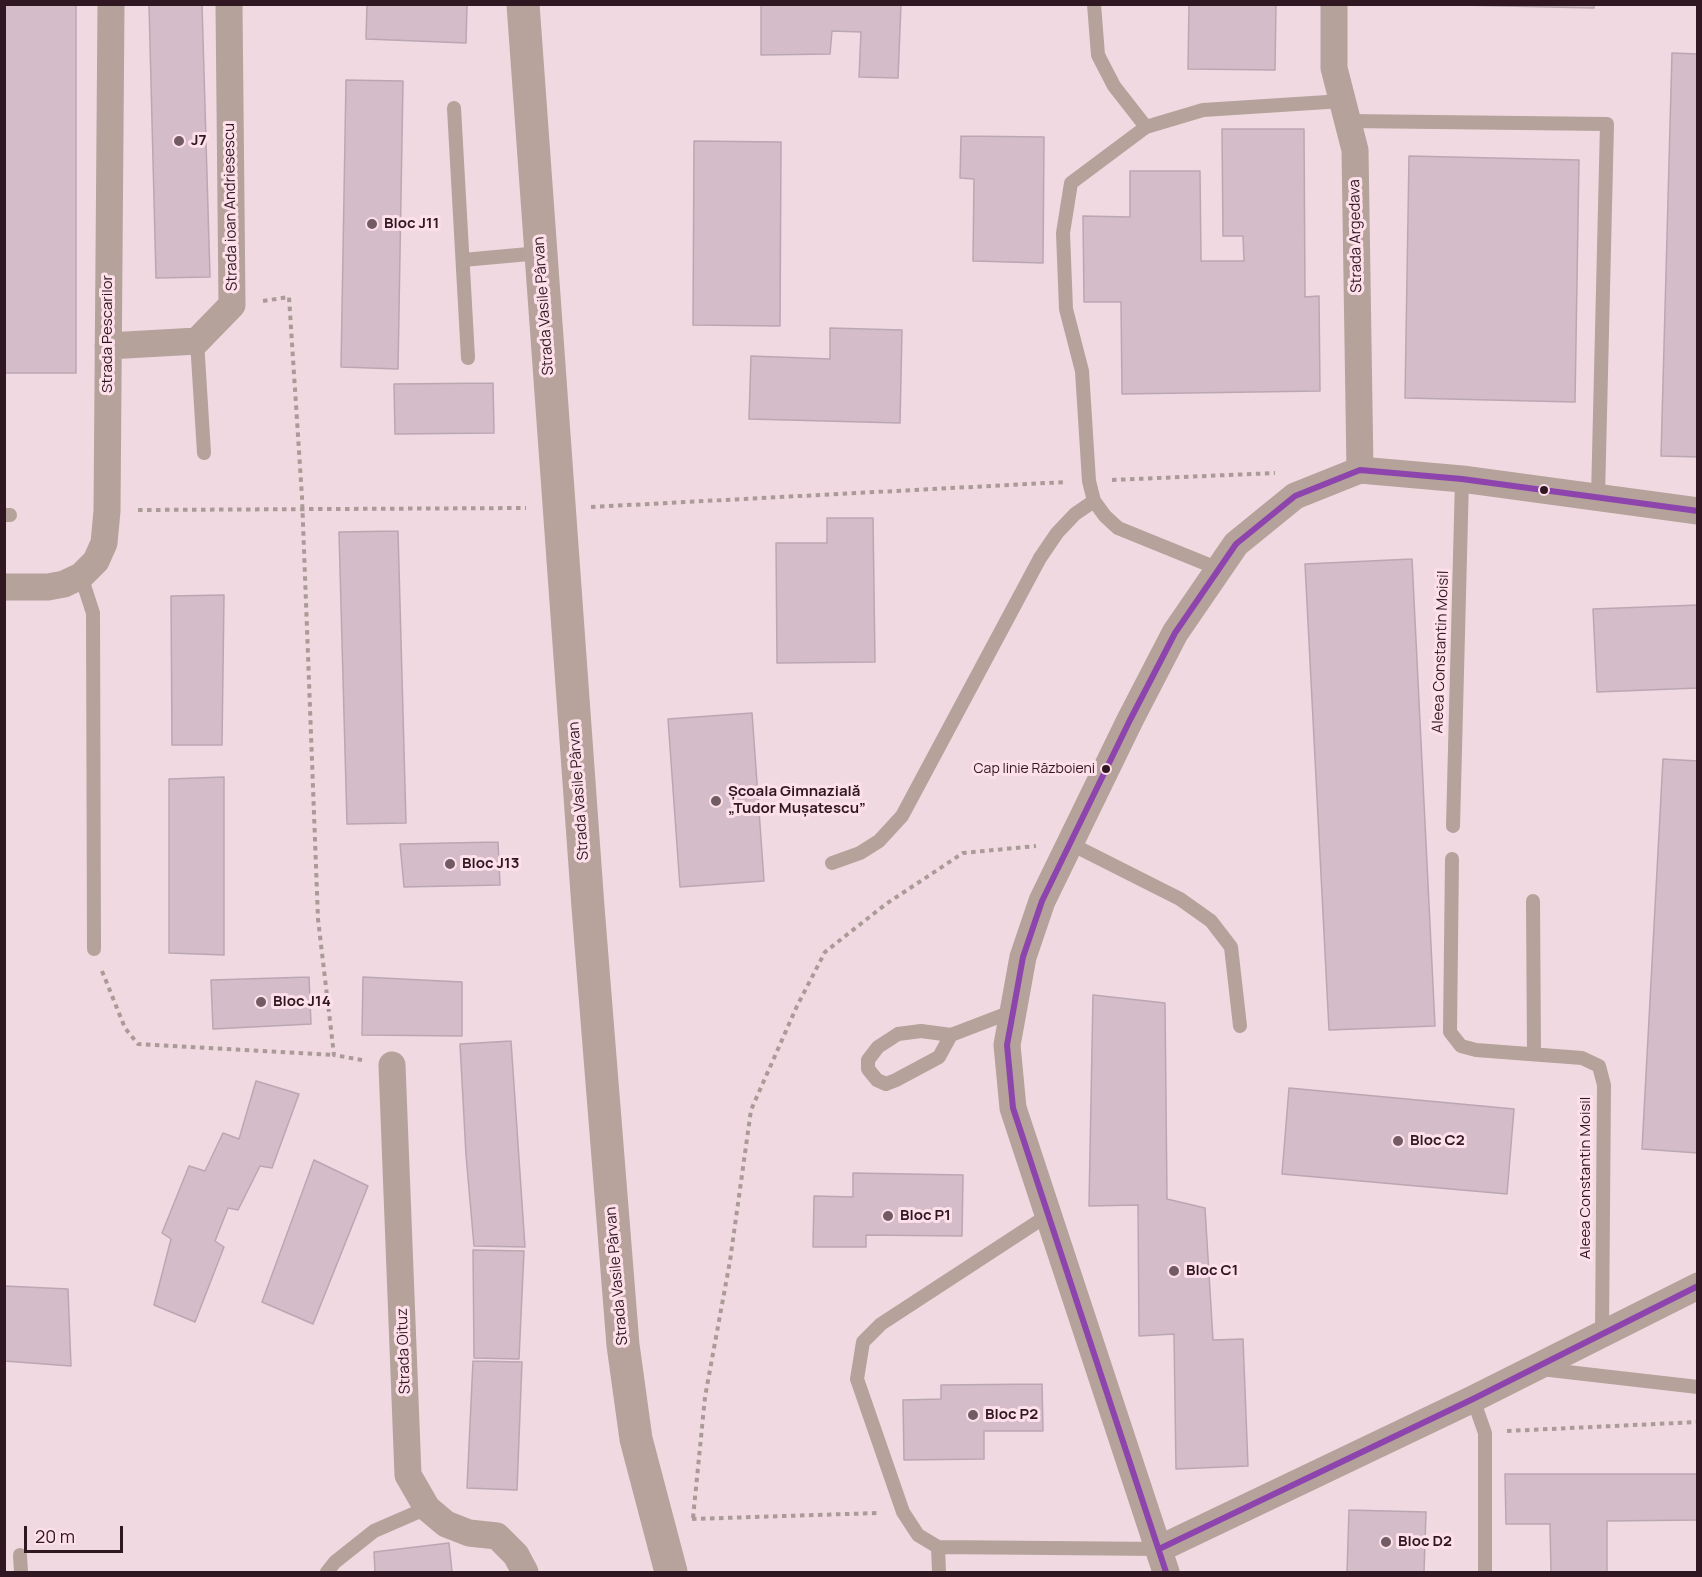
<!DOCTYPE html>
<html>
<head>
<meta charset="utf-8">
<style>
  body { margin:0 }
  #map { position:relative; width:1702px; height:1577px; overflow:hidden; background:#f0d9e0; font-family:Manrope,sans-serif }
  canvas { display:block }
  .frame { position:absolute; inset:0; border:6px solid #301721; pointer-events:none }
  .scale { position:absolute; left:24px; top:1526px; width:99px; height:27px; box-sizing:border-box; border:3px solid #301721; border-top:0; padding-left:8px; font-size:18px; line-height:21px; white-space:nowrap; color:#301721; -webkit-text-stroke:4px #fee0ea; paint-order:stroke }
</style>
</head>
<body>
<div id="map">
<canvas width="1702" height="1577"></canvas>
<div class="frame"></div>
<div class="scale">20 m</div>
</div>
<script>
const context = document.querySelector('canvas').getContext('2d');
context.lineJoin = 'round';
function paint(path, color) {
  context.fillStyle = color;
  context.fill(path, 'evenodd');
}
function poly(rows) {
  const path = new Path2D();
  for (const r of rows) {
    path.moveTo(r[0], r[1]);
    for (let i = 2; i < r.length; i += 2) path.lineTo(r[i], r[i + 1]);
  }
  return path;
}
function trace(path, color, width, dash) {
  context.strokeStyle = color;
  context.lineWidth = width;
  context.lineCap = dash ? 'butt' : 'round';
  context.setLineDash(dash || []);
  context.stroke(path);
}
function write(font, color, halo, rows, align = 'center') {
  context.font = font + ' Manrope,sans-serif';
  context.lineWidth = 6;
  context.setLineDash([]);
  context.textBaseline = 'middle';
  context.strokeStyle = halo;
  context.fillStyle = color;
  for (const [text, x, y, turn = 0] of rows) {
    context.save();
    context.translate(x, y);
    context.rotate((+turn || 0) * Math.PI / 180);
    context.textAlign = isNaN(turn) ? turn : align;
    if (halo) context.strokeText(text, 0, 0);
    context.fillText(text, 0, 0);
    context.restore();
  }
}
const building = poly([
  [4,4,76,4,76,373,4,373,4,4],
  [149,4,202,4,210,277,156,278,149,4],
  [367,4,467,4,466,43,366,39,367,4],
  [901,4,898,78,859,77,861,32,832,31,830,54,761,55,761,5,901,4],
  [1189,4,1276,4,1275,70,1188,69,1189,4],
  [1414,4,1594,4,1594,8,1414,4],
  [1672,53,1698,54,1698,457,1661,456,1672,53],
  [346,80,403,81,398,369,341,367,346,80],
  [1222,129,1304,129,1305,297,1319,296,1320,391,1122,394,1121,302,1084,302,1083,216,1130,217,1130,171,1200,171,1201,261,1244,261,1243,236,1223,236,1222,129],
  [961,136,1044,137,1043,263,973,261,974,179,960,178,961,136],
  [694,141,781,142,780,326,693,325,694,141],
  [1409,156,1579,160,1575,402,1405,398,1409,156],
  [830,328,902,330,900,423,749,419,751,356,830,359,830,328],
  [493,383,494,433,395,434,394,384,493,383],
  [827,518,873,518,875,662,777,663,776,543,827,543,827,518],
  [398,531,406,823,347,824,339,532,398,531],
  [1412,559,1435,1026,1329,1030,1305,564,1412,559],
  [224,595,222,745,172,745,171,596,224,595],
  [1698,605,1698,688,1597,692,1593,609,1698,605],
  [752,713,764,881,680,887,668,719,752,713],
  [1663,759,1698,761,1698,1153,1642,1149,1663,759],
  [224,777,224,955,169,953,169,779,224,777],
  [498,842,500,885,404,887,400,844,498,842],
  [309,977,311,1024,213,1029,211,980,309,977],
  [363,977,462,982,462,1036,362,1035,363,977],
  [1093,995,1165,1003,1167,1199,1205,1208,1213,1340,1243,1339,1248,1466,1176,1469,1174,1334,1139,1336,1138,1205,1089,1206,1093,995],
  [511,1041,525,1247,474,1246,466,1155,460,1044,511,1041],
  [256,1081,299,1094,272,1168,260,1166,238,1210,228,1208,215,1241,224,1247,195,1322,154,1305,171,1239,162,1233,189,1166,205,1171,223,1133,239,1139,256,1081],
  [1289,1088,1514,1109,1507,1194,1282,1174,1289,1088],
  [314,1160,368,1186,313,1324,262,1302,314,1160],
  [853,1173,963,1175,962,1236,866,1235,866,1247,813,1247,814,1196,853,1197,853,1173],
  [473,1250,524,1251,519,1359,474,1358,473,1250],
  [4,1286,68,1289,71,1366,4,1361,4,1286],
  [473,1361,522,1362,517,1490,467,1488,473,1361],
  [1042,1384,1043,1431,984,1431,984,1459,904,1460,903,1400,941,1399,941,1385,1042,1384],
  [1505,1474,1698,1474,1698,1520,1607,1521,1607,1572,1551,1572,1550,1524,1506,1524,1505,1474],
  [1349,1510,1426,1512,1424,1572,1347,1572,1349,1510],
  [449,1543,452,1572,375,1572,374,1552,449,1543]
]);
paint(building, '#d4bcc9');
trace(building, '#bba7b2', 1.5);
trace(poly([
  [263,301,289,297,302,497,318,919,334,1055,362,1060],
  [1112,480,1275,473],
  [591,507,1066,482],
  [138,510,526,508],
  [102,971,125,1028,138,1044,334,1055],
  [1507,1431,1698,1422],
  [693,1518,705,1397,730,1261,751,1110,797,1006,825,952,886,904,963,853,1036,846],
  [692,1519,878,1513]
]), '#ab9b98', 4, [4.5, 4.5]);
trace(poly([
  [1094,4,1098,55,1114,86,1146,127],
  [454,108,468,358],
  [1348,121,1607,124,1598,497],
  [463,260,540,253],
  [197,341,204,453],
  [4,515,10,515],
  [1219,569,1118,528,1105,516,1094,501,1089,481,1082,371,1066,309,1063,233,1071,183,1146,127,1203,110,1343,101],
  [81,576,93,613,94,949],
  [1453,826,1462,479],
  [1069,843,1180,899,1211,921,1231,947,1240,1026],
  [1452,859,1450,1032,1461,1046,1476,1050,1582,1058,1599,1066,1604,1085,1602,1333],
  [832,863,860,853,879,841,902,816,1040,558,1057,533,1075,514,1094,501],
  [1533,901,1534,1054],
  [951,1035,939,1057,896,1080,886,1084,877,1080,868,1069,868,1060,878,1047,898,1034,921,1031,951,1035,1011,1012],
  [1048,1215,881,1324,863,1342,857,1379,903,1512,918,1535,938,1547,1159,1549],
  [1541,1369,1698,1387],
  [1473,1399,1485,1433,1485,1572],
  [938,1547,939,1572],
  [20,1555,21,1572],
  [327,1572,335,1562,374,1531,427,1508]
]), '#b4a29b', 14);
trace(poly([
  [1334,4,1334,68,1355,150,1360,470],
  [108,346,197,341,232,305,229,4],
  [4,587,48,587,64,584,81,576,96,561,104,543,107,511,111,4],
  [392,1065,408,1475,427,1508,446,1524,469,1533,497,1536,516,1555,525,1572],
  [1159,1549,1473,1399,1698,1286],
  [1166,1572,1013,1108,1007,1045,1023,957,1042,901,1130,720,1175,633,1236,544,1295,496,1360,470,1462,479,1698,511]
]), '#b4a29b', 27);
trace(poly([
  [523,4,588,907,623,1345,636,1439,671,1572]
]), '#b7a29c', 33);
trace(poly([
  [1159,1549,1473,1399,1698,1286],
  [1166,1572,1013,1108,1007,1045,1023,957,1042,901,1130,720,1175,633,1236,544,1295,496,1360,470,1462,479,1698,511]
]), '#8e44ad', 6);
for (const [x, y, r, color] of [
  [179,141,6,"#735b64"],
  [372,224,6,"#735b64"],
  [1544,490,5,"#301721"],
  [1106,769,5,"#301721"],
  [716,801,6,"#735b64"],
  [450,864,6,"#735b64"],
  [261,1002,6,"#735b64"],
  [1398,1141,6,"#735b64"],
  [888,1216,6,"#735b64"],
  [1174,1271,6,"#735b64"],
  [973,1415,6,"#735b64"],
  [1386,1542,6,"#735b64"]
]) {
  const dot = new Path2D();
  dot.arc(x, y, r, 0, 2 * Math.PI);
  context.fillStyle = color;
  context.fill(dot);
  trace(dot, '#fee0ea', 2);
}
write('14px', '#301721', '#fee0ea', [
  ["Cap linie Războieni",1095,769]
], 'right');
write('bold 15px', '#301721', '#fee0ea', [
  ["J7",191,141],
  ["Bloc J11",384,224],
  ["Școala Gimnazială",728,792],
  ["„Tudor Mușatescu”",728,809],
  ["Bloc J13",462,864],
  ["Bloc J14",273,1002],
  ["Bloc C2",1410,1141],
  ["Bloc P1",900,1216],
  ["Bloc C1",1186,1271],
  ["Bloc P2",985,1415],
  ["Bloc D2",1398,1542]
], 'left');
write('15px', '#301721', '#fee0ea', [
  ["Strada ioan Andriesescu",231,207,-91],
  ["Strada Argedava",1356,236,-91],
  ["Strada Vasile Pârvan",544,306,-94],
  ["Strada Pescarilor",108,334,-90],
  ["Aleea Constantin Moisil",1441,652,-88],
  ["Strada Vasile Pârvan",579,791,-94],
  ["Aleea Constantin Moisil",1586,1178,-90],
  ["Strada Vasile Pârvan",617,1276,-95],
  ["Strada Oituz",404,1351,-92]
]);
</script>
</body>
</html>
